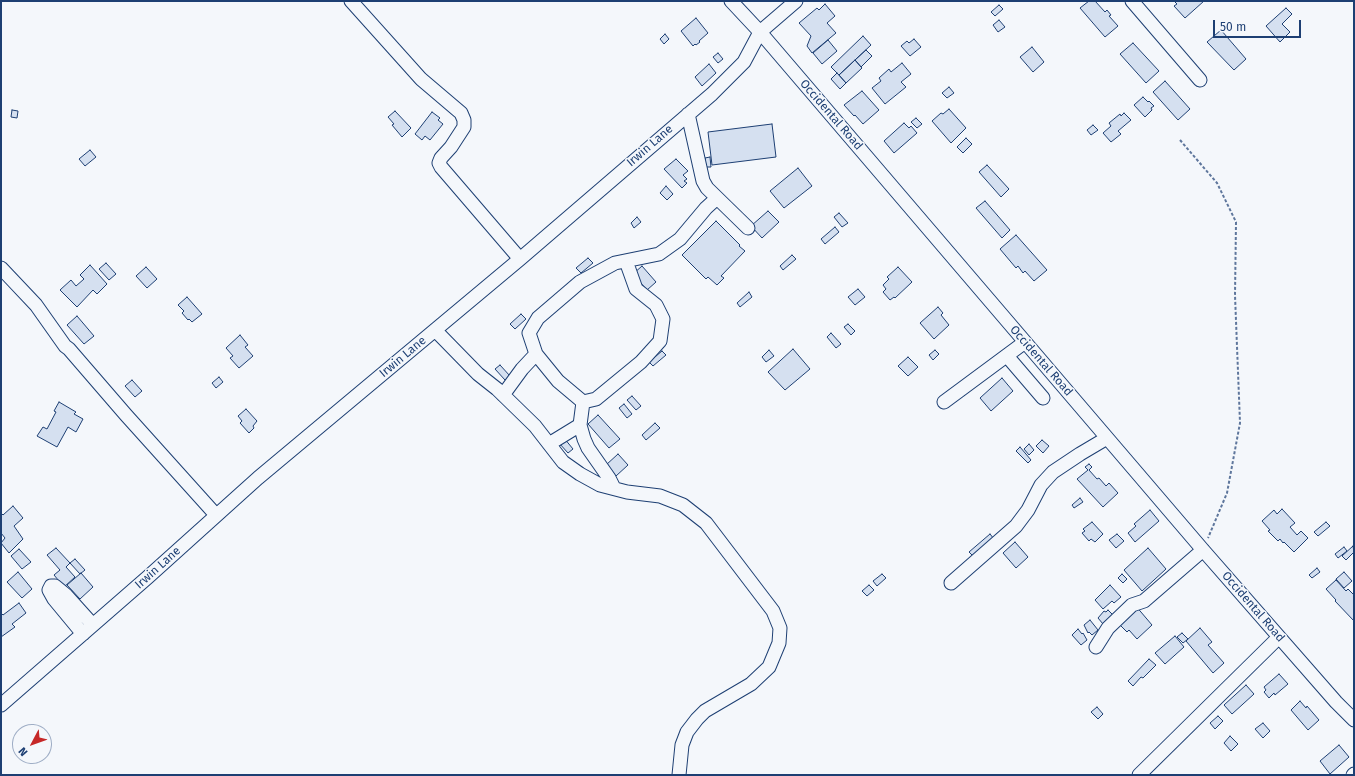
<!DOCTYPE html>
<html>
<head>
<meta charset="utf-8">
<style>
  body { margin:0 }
  #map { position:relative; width:1355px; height:776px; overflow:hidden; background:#f4f7fb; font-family:"Fira Sans",sans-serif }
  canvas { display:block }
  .frame { position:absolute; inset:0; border:2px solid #1d3f73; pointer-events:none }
  .north { position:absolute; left:12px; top:724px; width:40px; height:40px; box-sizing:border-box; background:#f4f7fb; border:1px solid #9eadc5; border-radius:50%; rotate:229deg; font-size:11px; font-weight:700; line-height:16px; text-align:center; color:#1d3f73 }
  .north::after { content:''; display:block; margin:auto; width:14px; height:18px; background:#c62828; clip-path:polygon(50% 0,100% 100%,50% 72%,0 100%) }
  .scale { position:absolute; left:1213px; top:20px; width:88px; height:18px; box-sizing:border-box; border:2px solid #1d3f73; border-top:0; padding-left:5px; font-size:12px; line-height:14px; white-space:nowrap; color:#1d3f73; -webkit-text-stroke:3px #f4f7fb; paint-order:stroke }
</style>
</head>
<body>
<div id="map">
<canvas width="1355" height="776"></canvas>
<div class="frame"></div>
<div class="north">N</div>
<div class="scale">50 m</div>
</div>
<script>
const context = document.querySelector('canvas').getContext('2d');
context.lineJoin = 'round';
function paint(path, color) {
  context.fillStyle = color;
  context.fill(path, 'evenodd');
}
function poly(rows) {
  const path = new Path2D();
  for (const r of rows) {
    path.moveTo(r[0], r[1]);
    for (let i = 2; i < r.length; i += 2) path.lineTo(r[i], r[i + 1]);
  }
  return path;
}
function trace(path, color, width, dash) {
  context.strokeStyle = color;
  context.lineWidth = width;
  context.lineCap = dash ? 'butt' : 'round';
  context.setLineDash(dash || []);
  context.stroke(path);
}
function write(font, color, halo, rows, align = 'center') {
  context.font = font + ' "Fira Sans",sans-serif';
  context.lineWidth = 3;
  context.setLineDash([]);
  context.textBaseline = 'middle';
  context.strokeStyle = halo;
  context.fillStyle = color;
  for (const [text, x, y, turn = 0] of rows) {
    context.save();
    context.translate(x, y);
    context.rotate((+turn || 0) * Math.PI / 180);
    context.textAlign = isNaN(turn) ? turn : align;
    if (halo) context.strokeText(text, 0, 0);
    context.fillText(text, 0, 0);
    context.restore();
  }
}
const building = poly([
  [1089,1,1095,1,1105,12,1107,10,1111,15,1109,16,1118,26,1105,37,1080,8,1089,1],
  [1177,1,1204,1,1185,18,1174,6,1177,4,1175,2,1177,1],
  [825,4,835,16,827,23,836,33,812,53,807,46,811,36,799,23,817,8,819,10,825,4],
  [999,5,1003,9,995,16,991,12,999,5],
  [1286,8,1292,14,1282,24,1290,32,1280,42,1266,26,1286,8],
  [696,18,708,33,699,41,700,42,696,45,695,44,693,46,681,31,696,18],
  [999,20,1005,27,998,32,993,25,999,20],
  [1221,30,1246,59,1234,70,1207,42,1221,30],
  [665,34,669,39,664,44,660,39,665,34],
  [863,36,871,45,839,75,831,67,863,36],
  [914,39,921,47,910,56,901,46,907,41,909,43,914,39],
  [828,40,837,51,822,64,813,53,828,40],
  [1133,43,1159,71,1146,83,1120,54,1133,43],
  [1032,47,1044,62,1033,72,1020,57,1032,47],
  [866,50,872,56,861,67,855,60,866,50],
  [718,53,723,59,718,63,713,57,718,53],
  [855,60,862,68,846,83,839,75,855,60],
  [902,63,911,74,901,82,906,87,885,104,872,88,881,81,879,78,889,69,891,72,902,63],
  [709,64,716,73,702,86,695,77,709,64],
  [837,73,846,83,840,89,831,79,837,73],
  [1165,81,1190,109,1178,120,1153,92,1165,81],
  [949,87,954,93,947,98,942,93,949,87],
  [862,91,879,110,863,124,855,115,854,116,844,105,862,91],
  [1143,97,1148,102,1149,101,1154,106,1151,108,1152,110,1145,117,1134,105,1143,97],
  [949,109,966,128,951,143,932,121,941,113,943,114,949,109],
  [12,110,18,111,17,118,11,117,12,110],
  [395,111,411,128,402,137,392,125,394,124,388,117,395,111],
  [432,112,440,118,438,120,443,124,430,140,425,136,422,140,415,134,432,112],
  [1124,113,1131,120,1118,131,1121,134,1111,142,1103,133,1111,126,1109,123,1120,114,1121,116,1124,113],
  [916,118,922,124,917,128,911,122,916,118],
  [904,123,909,128,911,126,917,133,894,153,884,141,904,123],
  [772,124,776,157,712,165,708,132,772,124],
  [1093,125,1098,130,1091,135,1087,130,1093,125],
  [966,138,972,144,963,153,957,147,966,138],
  [90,150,96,157,85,166,79,159,90,150],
  [710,157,711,167,706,167,705,158,710,157],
  [676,159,688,171,683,175,687,179,684,181,687,183,682,188,664,169,676,159],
  [987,165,1009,189,1001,197,979,172,987,165],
  [798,168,812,186,784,208,770,191,798,168],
  [666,186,673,194,667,200,660,193,666,186],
  [985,201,1010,230,1002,238,976,208,985,201],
  [768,211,779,222,762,238,751,226,768,211],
  [839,213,848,223,842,227,834,217,839,213],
  [637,217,641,222,634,228,631,223,637,217],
  [716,221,740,245,739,246,745,251,721,276,724,278,717,285,708,277,706,279,682,255,716,221],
  [835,227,839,232,825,244,821,239,835,227],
  [1016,235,1047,270,1034,281,1025,271,1023,273,1018,266,1016,268,1000,249,1016,235],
  [792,255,796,259,783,270,780,266,792,255],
  [588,258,593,263,581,273,576,268,588,258],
  [106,263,116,274,109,280,99,269,106,263],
  [90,265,107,284,97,294,93,290,77,307,60,290,71,280,76,286,84,279,80,275,90,265],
  [642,266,656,282,647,290,633,274,642,266],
  [146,267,157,279,147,288,136,276,146,267],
  [898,267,912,282,895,298,894,297,890,300,883,292,886,289,883,285,889,279,887,277,898,267],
  [858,289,865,297,855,305,848,297,858,289],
  [749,292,752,297,740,307,737,303,749,292],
  [187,297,202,314,192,322,189,319,188,320,182,313,184,311,178,305,187,297],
  [938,307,943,313,941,315,949,325,934,339,920,323,938,307],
  [521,314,526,319,515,329,510,324,521,314],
  [77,316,94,336,84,344,67,325,77,316],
  [848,324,855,331,851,335,844,327,848,324],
  [831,333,841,344,836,348,827,337,831,333],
  [240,335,248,345,245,347,253,356,239,368,230,358,233,356,226,348,240,335],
  [793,349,810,369,785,390,768,372,793,349],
  [769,350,774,356,766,362,762,357,769,350],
  [935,350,939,354,933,360,929,355,935,350],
  [662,351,666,355,653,366,649,362,662,351],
  [908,357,918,367,908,376,898,366,908,357],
  [500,365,510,376,505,380,495,369,500,365],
  [219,377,223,382,216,388,212,383,219,377],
  [1002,378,1013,391,991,411,980,398,1002,378],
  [132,380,142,391,135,397,125,386,132,380],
  [632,396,641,406,636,410,627,400,632,396],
  [59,402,76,412,74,414,83,419,76,432,68,427,57,447,37,436,43,427,47,429,56,412,54,411,59,402],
  [624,404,632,414,627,418,619,408,624,404],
  [246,409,257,421,253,426,254,428,249,433,240,423,242,421,238,416,246,409],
  [598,415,620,439,609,448,588,424,598,415],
  [655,423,660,428,646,440,642,435,655,423],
  [564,438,573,449,568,453,559,443,564,438],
  [1042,440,1049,446,1043,453,1036,446,1042,440],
  [1029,444,1034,450,1029,455,1024,449,1029,444],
  [1020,447,1031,460,1028,463,1016,451,1020,447],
  [618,454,628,465,616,476,606,465,618,454],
  [1089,464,1092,467,1089,470,1097,479,1099,478,1106,486,1109,483,1118,493,1103,507,1077,479,1088,470,1085,467,1089,464],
  [1080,498,1083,502,1074,508,1072,505,1080,498],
  [13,506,23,518,14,526,23,539,9,553,1,543,5,538,1,533,1,513,3,515,13,506],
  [1282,509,1295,523,1290,527,1297,535,1301,531,1308,538,1294,552,1284,542,1283,543,1280,539,1278,541,1268,531,1270,530,1262,521,1274,510,1277,514,1282,509],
  [1150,510,1159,521,1135,542,1128,533,1136,526,1134,524,1150,510],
  [1092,522,1103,534,1095,542,1091,539,1089,541,1082,533,1085,531,1083,529,1092,522],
  [1326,522,1330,526,1318,536,1314,532,1326,522],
  [990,534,994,539,974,557,969,552,990,534],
  [1117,534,1124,541,1116,548,1109,540,1117,534],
  [1015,542,1028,557,1016,568,1003,553,1015,542],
  [1353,546,1354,552,1346,560,1342,556,1353,546],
  [1344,547,1347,551,1338,558,1335,554,1344,547],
  [56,548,70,563,66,567,75,577,64,587,54,575,60,570,47,555,56,548],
  [1148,548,1166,569,1142,591,1124,570,1148,548],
  [19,549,31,562,22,569,11,556,19,549],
  [75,559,85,570,80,574,70,563,75,559],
  [1317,568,1320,572,1312,578,1309,575,1317,568],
  [18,572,32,589,22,598,7,582,18,572],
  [1344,572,1352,581,1344,588,1336,579,1344,572],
  [81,573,93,587,80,599,67,585,81,573],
  [882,574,886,578,877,586,873,581,882,574],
  [1122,574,1127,579,1123,583,1118,578,1122,574],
  [1336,580,1346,591,1348,589,1354,595,1354,621,1335,601,1336,600,1326,589,1336,580],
  [869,585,874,590,867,596,862,591,869,585],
  [1110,585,1121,597,1114,603,1112,601,1103,609,1095,600,1110,585],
  [19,603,26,613,12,624,15,627,1,637,1,613,3,615,19,603],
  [1135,605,1152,625,1137,639,1129,630,1127,632,1117,622,1135,605],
  [1108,610,1113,615,1103,624,1098,618,1104,611,1106,612,1108,610],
  [1090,620,1098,630,1092,635,1089,632,1088,633,1084,625,1090,620],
  [1200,628,1212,642,1208,645,1224,663,1213,673,1186,641,1200,628],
  [1078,629,1082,634,1083,633,1087,640,1081,645,1072,635,1078,629],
  [1182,633,1188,639,1183,643,1177,637,1182,633],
  [1175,636,1184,647,1165,664,1155,653,1175,636],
  [1149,659,1156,665,1143,678,1141,677,1133,686,1128,681,1149,659],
  [1279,674,1288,684,1275,695,1274,693,1269,698,1264,692,1266,690,1264,687,1279,674],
  [1246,685,1254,694,1232,714,1224,705,1246,685],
  [1300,701,1306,708,1307,706,1319,720,1308,730,1291,710,1300,701],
  [1097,707,1103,714,1098,719,1091,712,1097,707],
  [1218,716,1223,721,1215,729,1210,723,1218,716],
  [1263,723,1270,731,1263,738,1255,729,1263,723],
  [1230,736,1238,744,1231,751,1224,743,1230,736],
  [1339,745,1349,757,1330,774,1320,761,1339,745]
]);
paint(building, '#d5e0f0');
trace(building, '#1d3f73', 1);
const minor = poly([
  [351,1,421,79,461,113,464,120,464,127,451,147,441,158,439,163,441,167,520,259],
  [731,1,760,32,1203,550,1336,702,1354,720],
  [1132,1,1200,80],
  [688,114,703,181,707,188,748,228],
  [626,261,636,289,656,305,663,319,660,341,641,362,596,399,583,402,558,381,536,354,529,333,538,318,580,282,615,263,659,254,680,239,706,208,717,198],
  [1,268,36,305,65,346,69,349,126,415,216,515],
  [435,330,478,374,497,389,535,426,563,462,580,474,600,485,627,492,660,496,683,505,706,523,773,611,780,628,779,643,769,667,751,684,705,711,697,719,687,732,682,745,679,775],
  [1007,356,1043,398],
  [503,395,522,369,536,354],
  [583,402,580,425,584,439,588,448,609,478,614,488],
  [944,402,1025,342],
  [549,444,580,425],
  [951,583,1016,526,1028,510,1041,485,1053,472,1080,454,1107,438],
  [83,634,54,599,49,590,51,586,55,586,66,595,93,625],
  [1096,647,1108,628,1132,605,1144,601,1203,550],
  [1,705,148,577,258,478,520,259,712,94,744,62,760,32,796,1],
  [1139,775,1279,637],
  [1353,775,1354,774]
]);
trace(minor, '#1d3f73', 15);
trace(poly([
  [1180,140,1217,183,1236,222,1235,295,1240,423,1227,493,1208,538]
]), '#5e769c', 2, [3, 2]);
trace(minor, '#f4f7fb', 13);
write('12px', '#1d3f73', '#f4f7fb', [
  ["Occidental Road",831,115,49],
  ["Irwin Lane",650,146,-41],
  ["Irwin Lane",403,357,-40],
  ["Occidental Road",1041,361,49],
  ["Irwin Lane",158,568,-42],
  ["Occidental Road",1253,607,49]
]);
</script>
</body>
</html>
